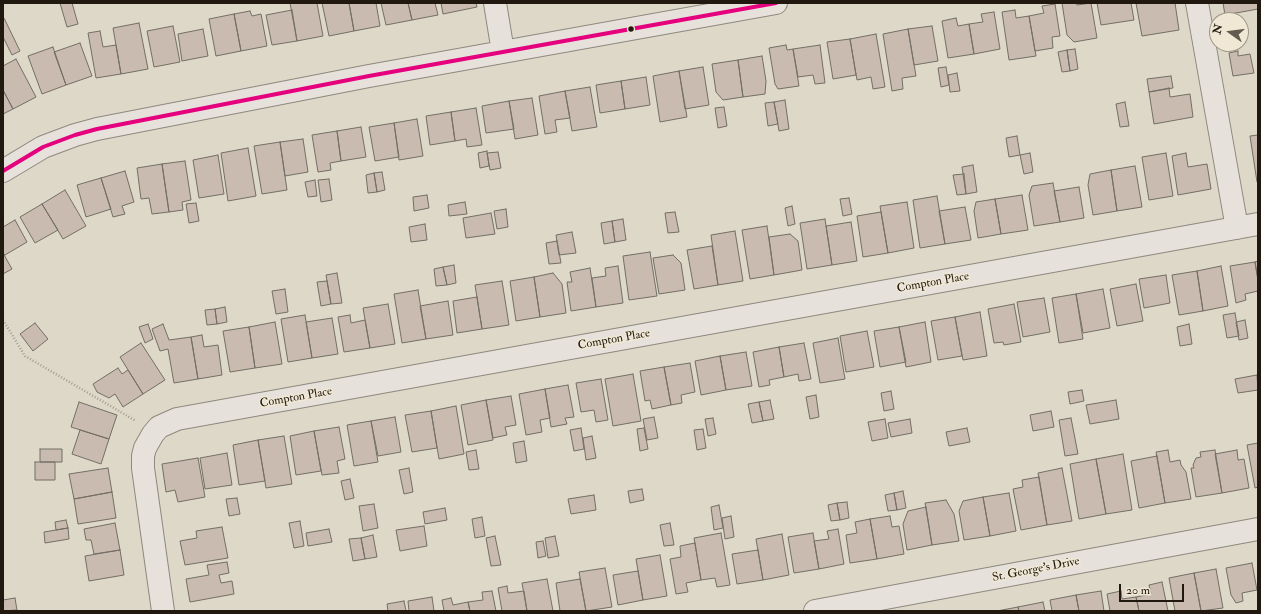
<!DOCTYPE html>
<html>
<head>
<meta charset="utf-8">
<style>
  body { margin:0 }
  #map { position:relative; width:1261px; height:614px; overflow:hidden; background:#ded8c8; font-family:"IM FELL Double Pica",serif }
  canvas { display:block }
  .frame { position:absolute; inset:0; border:4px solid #21180f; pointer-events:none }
  .north { position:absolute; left:1209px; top:12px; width:40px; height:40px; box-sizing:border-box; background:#f0e8d5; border:1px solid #9d9586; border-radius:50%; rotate:284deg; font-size:11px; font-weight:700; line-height:16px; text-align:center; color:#21180f }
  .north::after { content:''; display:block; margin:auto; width:14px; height:18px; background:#635b50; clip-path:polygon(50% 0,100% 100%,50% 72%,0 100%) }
  .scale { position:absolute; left:1119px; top:584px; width:65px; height:18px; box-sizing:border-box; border:2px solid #21180f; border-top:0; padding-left:5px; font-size:12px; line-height:14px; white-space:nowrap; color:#21180f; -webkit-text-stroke:3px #f0e8d5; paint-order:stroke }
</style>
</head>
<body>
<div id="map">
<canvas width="1261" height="614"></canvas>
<div class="frame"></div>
<div class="north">N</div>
<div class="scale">20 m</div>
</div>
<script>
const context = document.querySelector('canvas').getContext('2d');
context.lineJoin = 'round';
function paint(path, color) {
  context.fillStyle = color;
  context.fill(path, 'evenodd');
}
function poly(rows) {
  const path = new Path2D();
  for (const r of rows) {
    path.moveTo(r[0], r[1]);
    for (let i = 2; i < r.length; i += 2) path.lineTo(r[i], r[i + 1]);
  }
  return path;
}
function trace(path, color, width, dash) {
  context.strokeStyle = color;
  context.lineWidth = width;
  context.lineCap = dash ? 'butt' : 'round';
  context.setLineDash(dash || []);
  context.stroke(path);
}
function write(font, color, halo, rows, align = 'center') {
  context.font = font + ' "IM FELL Double Pica",serif';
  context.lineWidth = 3;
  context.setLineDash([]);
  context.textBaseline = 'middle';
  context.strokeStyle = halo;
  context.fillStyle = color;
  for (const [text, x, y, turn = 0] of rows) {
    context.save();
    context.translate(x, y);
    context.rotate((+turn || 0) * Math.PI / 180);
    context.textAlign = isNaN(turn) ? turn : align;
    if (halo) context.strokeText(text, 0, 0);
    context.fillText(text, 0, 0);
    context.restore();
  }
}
const building = poly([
  [60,3,72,3,78,24,67,27,60,3],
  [290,3,317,3,323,36,297,41,290,3],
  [322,3,349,3,354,31,329,36,322,3],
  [349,3,376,3,380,26,354,31,349,3],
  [381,3,408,3,412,20,386,25,381,3],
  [408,3,435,3,438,15,412,20,408,3],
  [441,3,476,3,477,7,443,14,441,3],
  [1062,3,1076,3,1077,5,1091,3,1097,38,1074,42,1067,35,1062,3],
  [1097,3,1131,3,1134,20,1101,25,1097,3],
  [1136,3,1175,3,1179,30,1142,36,1136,3],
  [1223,3,1258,3,1258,9,1225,15,1223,3],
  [1055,4,1060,36,1052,37,1053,48,1035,51,1029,16,1044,13,1042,6,1055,4],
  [292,10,297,41,272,45,266,15,292,10],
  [1015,10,1016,18,1029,16,1036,56,1009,60,1002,12,1015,10],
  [250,11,252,16,261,14,267,46,241,51,234,14,250,11],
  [994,12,1000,49,974,54,969,24,983,22,981,14,994,12],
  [234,14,241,51,216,56,209,19,234,14],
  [3,18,4,18,20,51,12,55,3,37,3,18],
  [956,18,958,26,969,24,974,54,948,58,942,21,956,18],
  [139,23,148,69,121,74,113,28,139,23],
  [173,26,180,62,154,67,147,31,173,26],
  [932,26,938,61,914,65,908,29,932,26],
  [203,29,208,56,182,61,178,34,203,29],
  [908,29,916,76,902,78,903,89,892,91,883,34,908,29],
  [100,31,103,47,116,45,121,74,96,78,88,33,100,31],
  [876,34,885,87,873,89,871,77,857,80,850,39,876,34],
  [850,39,856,75,833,79,827,42,850,39],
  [80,43,92,76,66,85,54,52,80,43],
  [786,45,787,50,793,49,799,86,778,89,775,84,769,48,786,45],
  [820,45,825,83,815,84,813,75,798,77,793,49,820,45],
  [53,47,66,85,42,94,28,56,53,47],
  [1075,49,1078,69,1070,71,1067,50,1075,49],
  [1067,50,1070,71,1062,72,1058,52,1067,50],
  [1238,51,1238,56,1250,54,1254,73,1233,76,1229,53,1238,51],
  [762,56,766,81,765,94,743,97,738,60,762,56],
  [16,59,36,97,13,109,3,90,3,66,16,59],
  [738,60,743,97,723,100,716,92,712,64,738,60],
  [703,67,709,105,685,109,679,71,703,67],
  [946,67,949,85,941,87,938,68,946,67],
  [679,71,687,117,660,122,653,76,679,71],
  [957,73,960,91,950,92,948,75,957,73],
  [1171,76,1173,88,1149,92,1147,79,1171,76],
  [646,77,650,105,625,109,621,81,646,77],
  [621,81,625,109,600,113,596,85,621,81],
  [590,87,597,127,572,131,565,91,590,87],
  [1169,88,1170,97,1190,94,1193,117,1154,124,1149,92,1169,88],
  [3,90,13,109,3,114,3,90],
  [565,91,570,118,555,120,557,132,545,134,539,96,565,91],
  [532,98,538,135,515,139,509,101,532,98],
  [785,100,789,129,779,131,774,102,785,100],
  [509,101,514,129,486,133,482,106,509,101],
  [774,102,778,124,768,126,765,103,774,102],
  [1125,102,1129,126,1120,127,1116,104,1125,102],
  [724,107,727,126,718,128,715,108,724,107],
  [476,108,482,145,467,147,466,139,455,141,451,112,476,108],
  [451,112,455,141,430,145,426,116,451,112],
  [417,119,423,156,399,160,394,123,417,119],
  [394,123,399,157,375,161,369,127,394,123],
  [361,127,366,157,341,161,337,131,361,127],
  [337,131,341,161,330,163,331,170,318,172,312,135,337,131],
  [1258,135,1258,182,1257,182,1250,136,1258,135],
  [1017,136,1020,155,1009,157,1006,138,1017,136],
  [303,139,308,172,285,176,280,142,303,139],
  [280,142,287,190,262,194,254,146,280,142],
  [248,148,256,196,228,201,221,153,248,148],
  [487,151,489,166,480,168,478,153,487,151],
  [498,152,501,168,490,170,487,153,498,152],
  [1030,153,1033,172,1024,174,1020,155,1030,153],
  [1166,153,1173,196,1149,200,1142,157,1166,153],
  [1186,153,1188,167,1207,164,1211,189,1178,195,1172,156,1186,153],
  [218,155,224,194,199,198,193,160,218,155],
  [185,161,191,200,182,202,183,210,169,212,162,164,185,161],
  [162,164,169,212,152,214,149,198,141,199,137,168,162,164],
  [973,165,977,192,966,194,962,167,973,165],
  [1135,166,1142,207,1117,211,1111,170,1135,166],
  [1111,170,1117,211,1093,215,1088,185,1090,174,1111,170],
  [125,171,134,202,122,206,125,214,113,217,101,178,125,171],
  [382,172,385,190,377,192,374,173,382,172],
  [374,173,377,192,368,193,366,175,374,173],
  [964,174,966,194,957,195,953,175,964,174],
  [101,178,111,209,86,217,77,185,101,178],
  [329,179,332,200,321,202,318,180,329,179],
  [315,180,317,196,308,197,305,182,315,180],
  [1053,183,1060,222,1034,226,1029,195,1032,186,1053,183],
  [1079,187,1084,218,1060,222,1054,191,1079,187],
  [65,190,86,226,63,239,42,204,65,190],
  [427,195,429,208,414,211,413,197,427,195],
  [1022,195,1028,230,1001,234,995,199,1022,195],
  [937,196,945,244,920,248,913,200,937,196],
  [849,198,852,214,843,216,840,199,849,198],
  [995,199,1001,234,978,238,974,211,976,202,995,199],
  [465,202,467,214,449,216,448,205,465,202],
  [907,202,914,248,888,253,880,206,907,202],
  [196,203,199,221,189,223,186,204,196,203],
  [42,204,58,230,35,243,20,217,42,204],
  [792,206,795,224,788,226,785,208,792,206],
  [965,207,971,240,945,244,939,211,965,207],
  [506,209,508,227,497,229,494,211,506,209],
  [675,212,679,232,668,233,665,213,675,212],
  [881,212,888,253,863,257,857,216,881,212],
  [491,213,495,234,466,238,463,218,491,213],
  [623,219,626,240,615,242,612,221,623,219],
  [825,219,832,265,807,269,800,223,825,219],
  [15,220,27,242,5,255,3,253,3,227,15,220],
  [612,221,615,242,604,244,601,223,612,221],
  [851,222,857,261,832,265,826,226,851,222],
  [425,224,427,240,411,242,409,227,425,224],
  [767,226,774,275,750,279,742,230,767,226],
  [735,231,743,281,718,285,711,235,735,231],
  [572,232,576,253,559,255,556,235,572,232],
  [790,234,798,241,802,270,774,275,769,237,790,234],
  [557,241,561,263,549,264,546,243,557,241],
  [712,246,718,285,694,289,687,250,712,246],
  [650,252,657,296,629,300,623,256,650,252],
  [3,253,12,269,3,274,3,253],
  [673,255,681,263,685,290,659,294,653,258,673,255],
  [1258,261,1258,280,1255,262,1258,261],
  [1255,262,1258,280,1258,291,1245,294,1246,300,1236,303,1230,266,1255,262],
  [454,265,456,283,447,285,443,267,454,265],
  [618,266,623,303,596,307,592,278,606,276,605,268,618,266],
  [1221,266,1228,306,1203,311,1197,271,1221,266],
  [443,267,447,285,436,286,434,269,443,267],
  [590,268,596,307,571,311,567,282,572,282,570,272,590,268],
  [1197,271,1203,311,1179,315,1172,275,1197,271],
  [337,273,342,303,331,304,326,275,337,273],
  [553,273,562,284,566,313,540,317,534,277,553,273],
  [1166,275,1170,303,1144,308,1139,279,1166,275],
  [534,277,540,317,516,321,510,281,534,277],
  [327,281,331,304,321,306,317,282,327,281],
  [502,281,509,325,482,329,475,285,502,281],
  [1136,284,1143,321,1117,326,1110,289,1136,284],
  [285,289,288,312,276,314,272,291,285,289],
  [1103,289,1110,328,1083,333,1076,294,1103,289],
  [418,290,426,339,402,343,394,294,418,290],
  [1076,294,1083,339,1059,343,1052,298,1076,294],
  [477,297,482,329,457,333,453,301,477,297],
  [1044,298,1050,332,1023,337,1017,302,1044,298],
  [448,301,453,335,426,339,420,306,448,301],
  [388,304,395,344,370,348,363,308,388,304],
  [1014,304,1021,342,1004,345,1003,342,994,343,988,309,1014,304],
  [225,307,227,322,217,324,215,309,225,307],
  [215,309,217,324,207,325,205,310,215,309],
  [980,312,987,356,963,360,955,317,980,312],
  [1235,313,1239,336,1227,338,1223,315,1235,313],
  [305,315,312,358,288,362,281,319,305,315],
  [350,315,351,323,365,320,370,348,344,352,338,317,350,315],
  [955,317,962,356,938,360,931,321,955,317],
  [332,318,338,354,312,358,306,322,332,318],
  [1245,320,1248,338,1239,340,1236,322,1245,320],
  [275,322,282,364,255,368,249,327,275,322],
  [925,322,931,362,906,367,899,327,925,322],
  [35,323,48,339,33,351,20,334,35,323],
  [148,324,153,339,145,343,139,327,148,324],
  [163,324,169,340,191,337,198,379,174,383,168,349,160,351,152,329,163,324],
  [1189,324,1192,344,1180,346,1177,327,1189,324],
  [249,327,255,368,230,372,223,331,249,327],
  [899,327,906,362,880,367,874,331,899,327],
  [867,331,874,367,846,372,840,336,867,331],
  [202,335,204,347,218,345,222,375,198,379,191,337,202,335],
  [838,338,845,379,820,383,813,343,838,338],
  [141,343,165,380,143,394,120,357,141,343],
  [804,343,811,379,799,381,798,374,784,377,779,347,804,343],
  [779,347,784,377,769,380,770,385,759,387,753,352,779,347],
  [746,352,752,386,726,390,720,356,746,352],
  [720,356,726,390,701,395,695,361,720,356],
  [690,363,695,392,681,395,682,403,671,405,664,367,690,363],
  [664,367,671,405,652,409,650,400,645,401,640,371,664,367],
  [118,368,122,374,128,370,143,394,123,407,115,394,109,398,97,392,93,384,118,368],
  [633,374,641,421,613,426,605,379,633,374],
  [1257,375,1258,390,1238,393,1235,379,1257,375],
  [601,379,608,420,596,422,594,410,581,412,576,383,601,379],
  [568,385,574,417,565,418,567,424,551,427,545,389,568,385],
  [545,389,550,418,540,420,542,432,526,435,519,394,545,389],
  [1082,390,1084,401,1070,404,1068,392,1082,390],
  [891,391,894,409,884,411,881,393,891,391],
  [816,395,819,417,810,419,806,397,816,395],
  [511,396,516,425,505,427,507,435,493,438,486,400,511,396],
  [486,400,493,440,468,445,461,405,486,400],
  [770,400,774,419,763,421,759,402,770,400],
  [1116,400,1119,419,1090,424,1086,405,1116,400],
  [79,402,117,415,109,439,71,427,79,402],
  [759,402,763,421,752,423,748,404,759,402],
  [456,406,464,454,439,459,431,411,456,406],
  [431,411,437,448,412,452,405,415,431,411],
  [1051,411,1054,427,1033,431,1030,415,1051,411],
  [395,417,401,452,378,456,371,421,395,417],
  [654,417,658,438,647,440,643,419,654,417],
  [713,418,716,434,708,436,705,419,713,418],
  [1071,418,1078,454,1065,456,1059,420,1071,418],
  [885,419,888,438,872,441,868,422,885,419],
  [910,419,912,433,891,437,888,423,910,419],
  [371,421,378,462,354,466,347,425,371,421],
  [339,427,345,459,337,461,339,473,322,475,314,431,339,427],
  [581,428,584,449,574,451,570,430,581,428],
  [644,428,648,449,640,451,637,429,644,428],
  [967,428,970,442,949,446,946,432,967,428],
  [703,429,706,448,697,450,694,430,703,429],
  [80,430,109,439,101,464,72,454,80,430],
  [314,431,321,471,296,475,290,436,314,431],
  [284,436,292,484,266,488,258,440,284,436],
  [592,436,596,458,586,460,583,438,592,436],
  [258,440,265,481,239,485,233,445,258,440],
  [524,441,527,461,516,463,513,443,524,441],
  [1258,443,1258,487,1255,488,1247,445,1258,443],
  [40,449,62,449,62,462,40,462,40,449],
  [476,450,479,469,469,470,466,452,476,450],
  [1168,450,1170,462,1180,460,1181,465,1186,472,1191,499,1165,503,1156,452,1168,450],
  [1215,450,1222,493,1196,497,1191,468,1194,468,1193,465,1196,458,1201,457,1200,452,1215,450],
  [1237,450,1238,460,1244,459,1249,488,1222,493,1215,454,1237,450],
  [227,453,232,485,205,489,200,458,227,453],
  [1123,454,1132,510,1106,514,1096,459,1123,454],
  [1157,456,1165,503,1139,508,1131,461,1157,456],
  [198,458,205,497,178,502,175,490,166,492,162,464,198,458],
  [1096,459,1106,514,1079,519,1070,464,1096,459],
  [35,462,55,462,55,480,35,480,35,462],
  [108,468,112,492,74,499,69,474,108,468],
  [409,468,413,492,404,494,399,470,409,468],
  [1062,468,1072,521,1047,525,1038,473,1062,468],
  [1039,477,1047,525,1021,530,1013,489,1023,487,1022,480,1039,477],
  [350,479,354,498,345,500,341,481,350,479],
  [642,489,644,500,630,503,628,491,642,489],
  [903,491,906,508,897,510,894,493,903,491],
  [112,492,116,518,78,524,74,499,112,492],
  [894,493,897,510,888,511,885,495,894,493],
  [1009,493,1016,531,990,536,983,497,1009,493],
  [594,495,596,510,571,514,568,499,594,495],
  [983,497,990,536,964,540,959,511,963,501,983,497],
  [237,498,240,514,229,516,226,499,237,498],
  [946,500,954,514,959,541,932,545,925,503,946,500],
  [847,502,849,518,840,520,837,503,847,502],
  [837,503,840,520,831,521,828,505,837,503],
  [374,504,378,528,363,531,359,506,374,504],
  [719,505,723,528,714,530,711,507,719,505],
  [926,507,932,545,907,550,903,524,908,511,926,507],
  [445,508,447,520,425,524,423,512,445,508],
  [731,516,734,537,725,539,722,518,731,516],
  [890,516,892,527,899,526,904,554,877,559,870,519,890,516],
  [482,517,485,536,475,538,472,519,482,517],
  [870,519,877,559,850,563,846,535,857,533,855,522,870,519],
  [66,520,68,528,56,530,55,522,66,520],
  [300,521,304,546,294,548,289,523,300,521],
  [115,523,120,550,94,554,91,540,86,540,84,529,115,523],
  [670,523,674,545,664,546,660,525,670,523],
  [424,526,427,546,400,551,396,530,424,526],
  [222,527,228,558,185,565,180,541,197,538,196,531,222,527],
  [68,528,69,539,45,543,44,532,68,528],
  [329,529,332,542,308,546,306,533,329,529],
  [838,529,844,564,819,569,814,541,829,539,827,531,838,529],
  [721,533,730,585,717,587,715,578,701,580,694,538,721,533],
  [813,533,819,569,794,573,788,537,813,533],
  [782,534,789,575,763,580,756,539,782,534],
  [373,535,377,557,365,559,361,538,373,535],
  [495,536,501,565,491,566,486,538,495,536],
  [555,536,559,556,548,558,545,538,555,536],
  [361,538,365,559,353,561,349,539,361,538],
  [543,541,546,556,538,558,536,542,543,541],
  [695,543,701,580,686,583,688,592,676,594,670,559,681,557,680,546,695,543],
  [120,550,124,575,89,581,85,556,120,550],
  [758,550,763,580,737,584,732,554,758,550],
  [660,555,667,596,643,600,636,559,660,555],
  [227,562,229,573,219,575,221,583,232,581,234,594,190,602,186,579,209,575,207,565,227,562],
  [1252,563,1257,590,1242,593,1243,601,1236,603,1231,595,1226,568,1252,563],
  [605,568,612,607,586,611,579,572,605,568],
  [1216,569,1223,608,1201,611,1194,573,1216,569],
  [638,571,643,600,618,605,613,575,638,571],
  [1194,573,1201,611,1175,611,1169,578,1194,573],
  [547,579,553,611,527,611,522,583,547,579],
  [580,579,586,611,560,611,556,583,580,579],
  [1162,582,1168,611,1139,611,1136,597,1151,594,1149,585,1162,582],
  [507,586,508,593,524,591,527,611,502,611,498,588,507,586],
  [492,591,496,611,470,611,468,602,483,600,482,592,492,591],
  [1101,591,1104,611,1079,611,1076,595,1101,591],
  [1121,591,1122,599,1136,597,1139,611,1110,611,1107,594,1121,591],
  [1076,595,1079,611,1052,611,1050,600,1076,595],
  [432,597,434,611,409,611,408,601,432,597],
  [15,598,17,610,3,611,3,600,15,598],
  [451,598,453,605,468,602,470,611,444,611,442,600,451,598],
  [404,601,406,611,388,611,387,604,404,601],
  [1043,602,1045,611,1019,611,1018,607,1043,602],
  [1018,607,1019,611,997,611,1018,607]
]);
paint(building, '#c9bbaf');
trace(building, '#736e66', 1);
const minor = poly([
  [495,3,503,52],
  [1197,3,1237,228],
  [3,171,43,147,75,135,97,129,369,76,776,3],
  [163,611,143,468,143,456,145,448,153,434,159,427,177,419,1258,224],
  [815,611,1258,529]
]);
trace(minor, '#8d897f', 24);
trace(poly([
  [3,320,25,356,136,421]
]), '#a19d96', 2.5, [1, 2]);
trace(minor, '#e6e2db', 22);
trace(poly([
  [3,171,43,147,75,135,97,129,369,76,776,3]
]), '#e5007d', 4);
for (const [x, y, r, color] of [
  [631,29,3.5,"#21180f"]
]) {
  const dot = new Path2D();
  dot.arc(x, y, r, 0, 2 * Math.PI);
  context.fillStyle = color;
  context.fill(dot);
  trace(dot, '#f0e8d5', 1.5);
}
write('12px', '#21180f', '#f0e8d5', [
  ["Compton Place",933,283,-10],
  ["Compton Place",614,340,-10],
  ["Compton Place",296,398,-10],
  ["St. George's Drive",1036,570,-11]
]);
</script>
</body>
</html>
